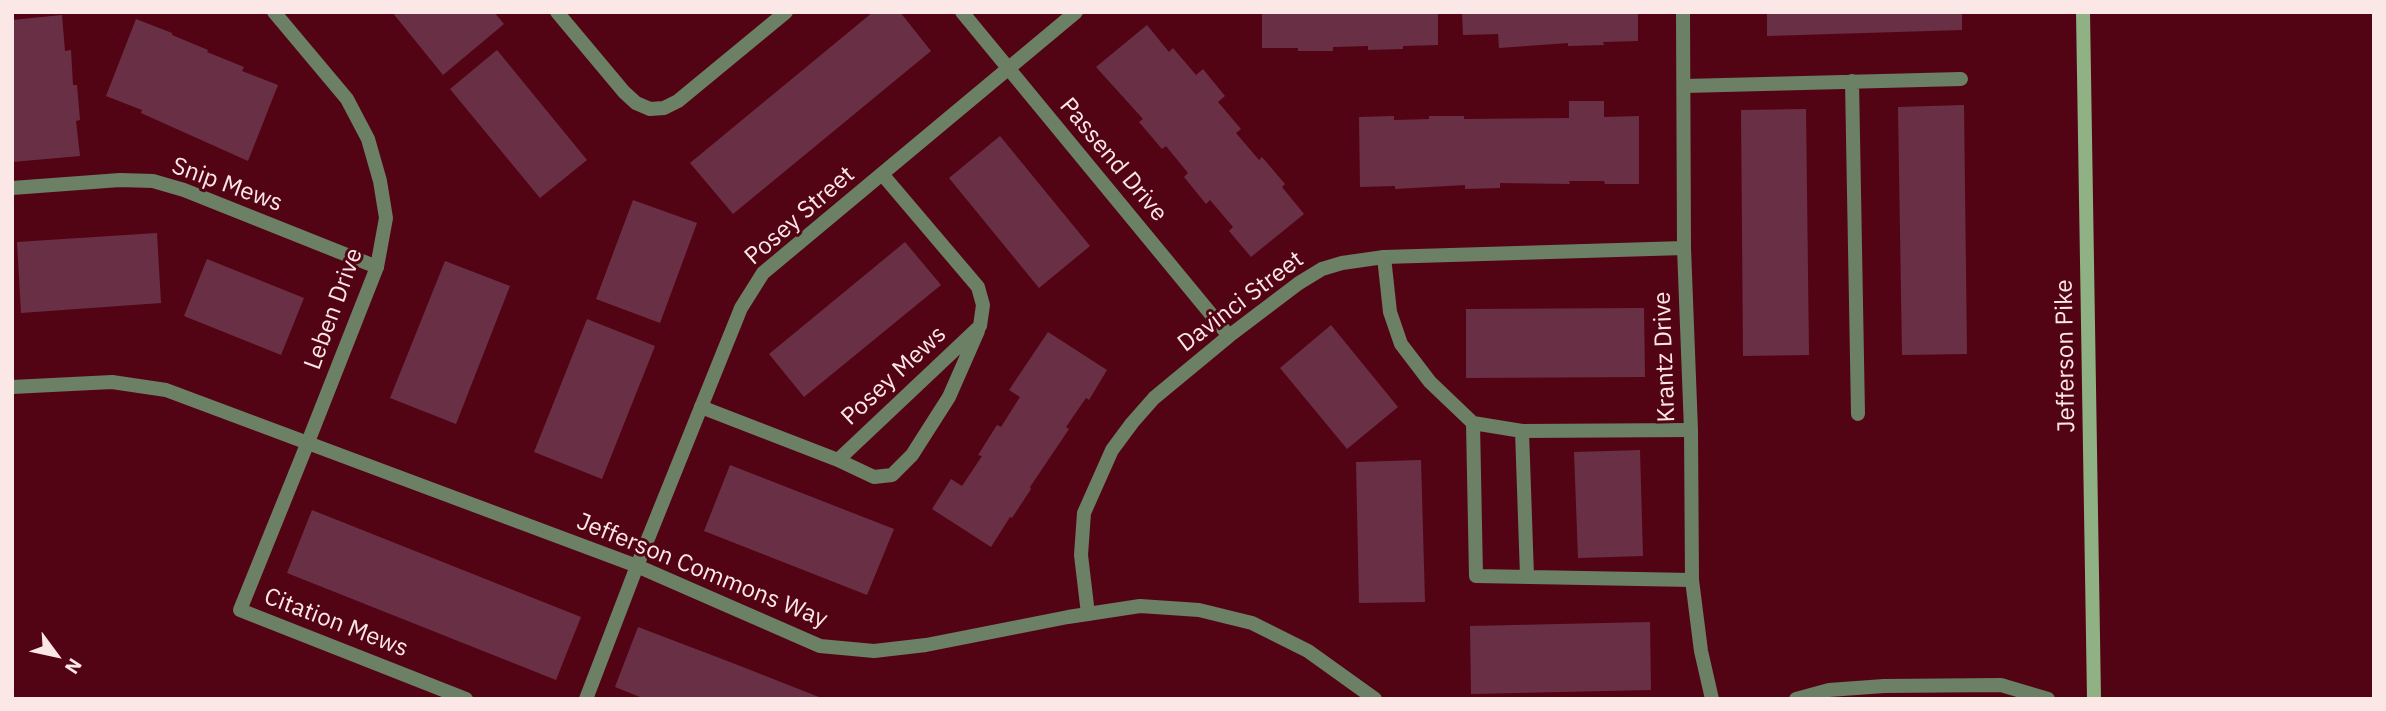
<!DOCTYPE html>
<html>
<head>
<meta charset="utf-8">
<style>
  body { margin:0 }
  #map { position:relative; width:2386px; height:711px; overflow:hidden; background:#530414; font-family:"IBM Plex Sans",sans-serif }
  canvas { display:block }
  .frame { position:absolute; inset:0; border:14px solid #fae7e6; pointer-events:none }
  .north { position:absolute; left:21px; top:620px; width:70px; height:70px; -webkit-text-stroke:5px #530414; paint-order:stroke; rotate:123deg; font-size:19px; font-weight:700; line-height:28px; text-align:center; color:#fae7e6 }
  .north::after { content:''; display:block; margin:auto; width:24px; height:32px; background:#fae7e6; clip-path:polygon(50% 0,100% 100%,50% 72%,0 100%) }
</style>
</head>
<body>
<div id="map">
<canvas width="2386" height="711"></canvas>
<div class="frame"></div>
<div class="north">N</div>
</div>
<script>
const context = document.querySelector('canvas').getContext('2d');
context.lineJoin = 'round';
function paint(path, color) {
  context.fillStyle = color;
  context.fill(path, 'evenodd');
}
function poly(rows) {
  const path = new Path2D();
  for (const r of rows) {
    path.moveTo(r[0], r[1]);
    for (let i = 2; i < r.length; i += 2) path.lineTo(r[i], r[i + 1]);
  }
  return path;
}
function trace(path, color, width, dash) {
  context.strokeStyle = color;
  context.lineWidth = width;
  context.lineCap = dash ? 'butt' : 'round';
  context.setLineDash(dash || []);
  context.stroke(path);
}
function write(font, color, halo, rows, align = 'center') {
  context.font = font + ' "IBM Plex Sans",sans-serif';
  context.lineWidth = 6;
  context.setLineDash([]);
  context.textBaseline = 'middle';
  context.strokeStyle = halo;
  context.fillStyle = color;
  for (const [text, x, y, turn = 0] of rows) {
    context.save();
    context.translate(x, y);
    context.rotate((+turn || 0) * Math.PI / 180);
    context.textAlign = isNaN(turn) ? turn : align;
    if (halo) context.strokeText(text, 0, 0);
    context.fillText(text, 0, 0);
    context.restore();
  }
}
paint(poly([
  [392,12,494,12,504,24,443,75],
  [873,12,900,12,931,51,733,214,690,163],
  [1262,12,1438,12,1438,45,1403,46,1403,49,1368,50,1368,46,1333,47,1333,51,1298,51,1298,48,1262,48],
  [1462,12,1638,12,1638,41,1603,42,1604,45,1568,46,1568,43,1499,48,1498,34,1463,35],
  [1767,12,1962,12,1962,30,1767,36],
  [62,15,65,51,71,50,73,85,77,85,80,120,76,121,80,156,12,162,12,20],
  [136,19,172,33,172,35,208,50,207,52,244,67,242,71,278,85,248,161,141,113,142,110,106,96],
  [1147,25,1169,52,1173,48,1196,75,1203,69,1225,96,1218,102,1241,129,1236,133,1259,160,1262,157,1285,184,1282,187,1304,214,1251,257,1229,231,1233,227,1210,200,1206,204,1184,177,1188,173,1166,146,1162,149,1139,122,1143,119,1096,67],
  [497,50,587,160,540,198,450,89],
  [1569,101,1604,101,1604,117,1639,116,1639,184,1605,184,1604,181,1569,181,1570,184,1500,183,1500,188,1465,189,1465,185,1395,189,1395,186,1360,187,1359,117,1394,116,1394,120,1429,119,1429,116,1464,116,1464,119,1569,118],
  [1964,105,1967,354,1902,355,1898,107],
  [1806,109,1809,355,1743,356,1741,110],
  [1000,136,1090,246,1039,288,949,178],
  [633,200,697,223,660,323,596,299],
  [157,233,161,303,21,313,17,242],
  [905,242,941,285,804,397,769,354],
  [207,259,304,298,281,355,184,316],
  [445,261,510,286,456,424,390,398],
  [1644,308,1645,377,1466,378,1466,309],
  [587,319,655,346,602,479,534,452],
  [1331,325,1398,407,1347,449,1280,368],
  [1048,332,1107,370,1089,400,1086,398,1066,427,1069,429,1030,487,1031,489,1012,518,1010,517,991,547,932,509,951,479,962,486,982,456,978,455,997,425,1001,427,1020,397,1009,390],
  [1640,450,1643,556,1578,558,1574,452],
  [1421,460,1425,602,1359,603,1356,462],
  [730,465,894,529,867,595,704,531],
  [312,510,581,617,556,680,287,573],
  [1650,622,1651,690,1471,694,1470,626],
  [638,627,730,662,824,699,645,699,615,687]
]), '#693045');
trace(poly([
  [557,12,624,92,636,103,650,109,664,108,678,101,786,12],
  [1852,81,1858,414],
  [1685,86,1961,79],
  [12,188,120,180,153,181,184,190,377,267],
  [1384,257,1390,312,1401,344,1430,382,1473,423,1522,431,1691,430],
  [701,407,838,460,980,326,983,305,978,287,882,174],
  [1473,423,1476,576,1692,580],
  [1522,431,1527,576],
  [308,442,240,610,466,699],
  [838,460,874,477,892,475,912,455,949,397,978,331],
  [586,699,637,566]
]), '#6b8064', 14);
trace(poly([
  [274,12,347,99,368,139,380,181,386,218,377,267,308,442],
  [962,12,1229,336],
  [1683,12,1684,248,1691,430,1692,580,1701,651,1712,699],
  [637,566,741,308,763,273,1076,12],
  [1088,614,1081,555,1084,513,1112,450,1132,423,1154,398,1229,336,1299,283,1322,269,1342,263,1384,257,1684,248]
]), '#6b8064', 14);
trace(poly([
  [12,387,112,382,166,390,637,566,820,646,874,651,926,645,1068,617,1140,606,1199,610,1252,623,1308,651,1375,699],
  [1796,699,1829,690,1884,686,2001,685,2048,699]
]), '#6b8064', 14);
trace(poly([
  [2083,12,2094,699]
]), '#8fb184', 14);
write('24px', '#fae7e6', '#530414', [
  ["Passend Drive",1113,160,50],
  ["Snip Mews",227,185,20],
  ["Posey Street",800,216,-41],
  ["Davinci Street",1241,302,-37],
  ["Leben Drive",334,309,-70],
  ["Jefferson Pike",2066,356,-91],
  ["Krantz Drive",1665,357,-92],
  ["Posey Mews",894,376,-43],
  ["Jefferson Commons Way",702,571,22],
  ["Citation Mews",336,623,21]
]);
</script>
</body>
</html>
